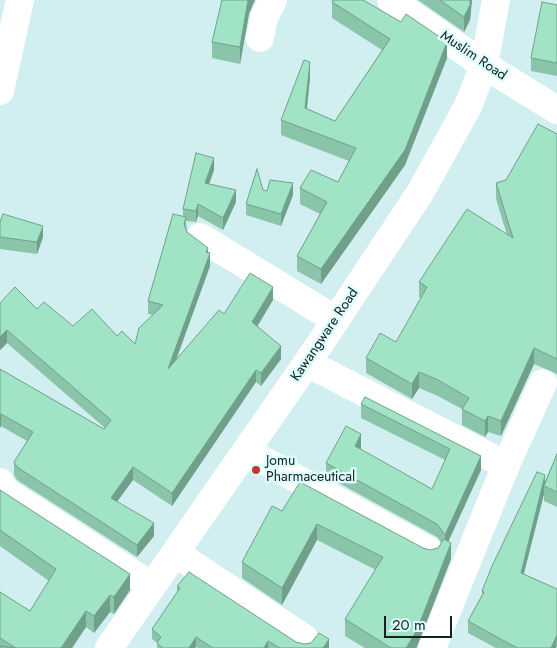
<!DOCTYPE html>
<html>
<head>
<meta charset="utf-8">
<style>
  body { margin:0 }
  #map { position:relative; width:557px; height:648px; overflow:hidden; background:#d1eff0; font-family:Jost,sans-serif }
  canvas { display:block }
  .scale { position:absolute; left:384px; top:616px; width:68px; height:22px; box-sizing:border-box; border:2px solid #152020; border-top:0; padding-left:6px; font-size:15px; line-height:18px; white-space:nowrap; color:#152020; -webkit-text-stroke:4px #defdfe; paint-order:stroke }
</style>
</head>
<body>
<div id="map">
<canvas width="557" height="648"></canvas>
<div class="scale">20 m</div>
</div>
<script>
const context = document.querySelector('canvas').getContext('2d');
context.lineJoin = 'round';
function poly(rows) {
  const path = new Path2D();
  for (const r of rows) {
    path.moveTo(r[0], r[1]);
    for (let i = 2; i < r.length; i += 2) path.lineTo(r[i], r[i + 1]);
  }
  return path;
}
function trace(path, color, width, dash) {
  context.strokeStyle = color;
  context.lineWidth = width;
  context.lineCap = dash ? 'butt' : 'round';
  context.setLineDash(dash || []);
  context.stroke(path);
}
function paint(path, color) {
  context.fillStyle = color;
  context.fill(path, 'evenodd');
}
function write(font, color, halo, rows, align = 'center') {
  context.font = font + ' Jost,sans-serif';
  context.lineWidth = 5;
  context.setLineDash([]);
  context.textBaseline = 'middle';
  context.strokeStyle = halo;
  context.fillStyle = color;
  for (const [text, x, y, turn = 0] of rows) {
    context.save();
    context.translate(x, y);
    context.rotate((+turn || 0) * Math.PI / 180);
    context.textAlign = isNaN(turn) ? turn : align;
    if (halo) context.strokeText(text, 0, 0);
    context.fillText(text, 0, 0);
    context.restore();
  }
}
trace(poly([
  [391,0,484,65,557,110],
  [260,38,264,17,273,0],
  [0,91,20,0],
  [200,237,336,320],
  [307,363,506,465,543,383],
  [246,451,430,551],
  [0,482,5,491,152,586],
  [175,553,304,638],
  [109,648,307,363,420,193,468,106,484,65,496,0],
  [432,648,506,465]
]), '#fff', 28);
paint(poly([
  [418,0,472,0,470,20,464,32],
  [332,2,447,58,405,165,321,284,297,271,297,256,320,214,300,204,300,188,338,182,349,161,281,135,281,120,310,78,307,109,335,121,382,50,332,18],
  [557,5,557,76,531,71,531,58],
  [249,14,240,64,212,58,212,42],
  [557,134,557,374,534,364,501,436,488,432,485,437,462,425,462,409,438,396,419,388,412,399,366,373,366,358,396,342,421,298,419,297,419,282,507,235,496,199,496,183,506,180],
  [214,170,209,184,236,202,223,230,198,216,196,222,186,221,187,232,208,253,210,266,176,360,224,314,273,300,257,326,281,359,261,386,256,382,172,506,133,480,117,501,154,536,137,557,17,480,14,475,14,462,27,441,1,426,0,428,0,369,104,429,105,428,7,343,0,350,0,303,37,309,73,326,117,336,135,344,153,315,148,314,148,301,183,217,183,209],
  [263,190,293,195,281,226,246,215,246,204],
  [0,222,43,237,37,254,0,249],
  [361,404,481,456,481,470,448,541,451,559,416,648,365,648,345,636,345,619,376,570,317,540,282,605,242,578,242,562,282,511,430,550,438,548,441,543,437,537,326,476,326,463,361,448,360,450,432,489,445,460,361,418],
  [557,454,557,507,544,501,544,494,524,574,557,589,557,646,556,648,496,648,468,633,468,621,482,595,482,591,545,481],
  [0,490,130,590,114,614,110,612,94,633,86,627,72,648,0,648,0,592,30,611,49,581,0,546],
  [177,586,296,642,304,644,329,648,198,648,196,647,195,648,157,648,157,643,152,639,152,629,177,593]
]), '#8ac4a9');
paint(poly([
  [248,0,255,0,249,14,240,64,240,47],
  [470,0,472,0,470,20,464,32,464,17],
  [447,42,447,58,405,165,321,284,321,269],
  [310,62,310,78,305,124,305,108],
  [214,158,214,170,205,195,205,183],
  [293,183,293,195,281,226,281,214],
  [236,190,236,202,223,230,223,218],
  [198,204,198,216,196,222,196,211],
  [43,226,43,237,37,254,37,242],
  [208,248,208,260,210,253,210,266,168,382,168,369,206,252],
  [273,287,273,300,252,335,252,322],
  [7,330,7,343,0,350,0,337],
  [281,346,281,359,261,386,261,373],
  [534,348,534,364,501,436,501,421],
  [256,370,256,382,172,506,172,493],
  [419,372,419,388,412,399,412,384],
  [1,414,1,426,0,428,0,415],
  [488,416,488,432,485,437,485,421],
  [361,434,361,448,355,460,355,446],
  [481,456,481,470,445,549,445,535],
  [133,467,133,480,111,510,111,498],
  [545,475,545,486,544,486,544,494,521,584,521,573],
  [154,523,154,536,137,557,137,545],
  [317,524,317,540,282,605,282,588],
  [451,543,451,559,417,647,416,648,406,648],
  [130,574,130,590,114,614,114,597],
  [110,595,110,612,94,633,94,616],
  [86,611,86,627,72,648,61,648],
  [557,635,556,648,551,648],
  [196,637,196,647,195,648,189,648],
  [329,639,329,648,323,648],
  [268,641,268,648,264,648]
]), '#71a08a');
const building = poly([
  [222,0,248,0,240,47,212,42,222,0],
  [333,0,363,0,401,22,406,14,447,42,405,150,321,269,297,256,327,202,300,188,311,170,338,182,356,148,281,120,304,60,310,62,305,108,335,121,390,39,332,2,333,0],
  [440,0,470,0,470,5,464,17,440,0],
  [542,2,557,5,557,63,531,58,542,2],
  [538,124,557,134,557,359,534,348,501,421,488,416,485,421,462,409,469,398,438,380,419,372,412,384,366,358,380,333,396,342,427,287,419,282,467,209,513,238,496,183,506,180,538,124],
  [196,153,214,158,205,183,236,190,223,218,198,204,196,211,183,209,196,153],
  [257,169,263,190,267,191,270,180,293,183,281,214,246,204,257,169],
  [3,214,43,226,37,242,0,237,0,222,3,214],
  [173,214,186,217,184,224,187,232,208,248,206,252,210,253,168,369,219,310,224,314,250,273,273,287,252,322,281,346,261,373,256,370,172,493,133,467,111,498,154,523,137,545,17,467,14,462,33,432,1,414,0,415,0,369,104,429,111,420,7,330,0,337,0,303,15,287,37,309,44,302,73,326,92,309,117,336,122,331,135,344,139,328,163,305,148,301,173,214],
  [365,397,481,456,445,535,437,524,326,463,346,426,361,434,355,446,432,489,450,449,361,404,365,397],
  [557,454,557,492,544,486,557,454],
  [537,472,545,475,521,573,557,589,557,635,551,648,517,648,468,621,484,592,482,591,492,566,537,472],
  [300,482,423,548,430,550,438,548,444,539,451,543,417,630,406,648,391,648,345,619,383,557,317,524,282,588,242,562,272,506,282,511,300,482],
  [0,490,130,574,114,597,110,595,94,616,86,611,61,648,16,648,0,638,0,592,30,611,56,569,0,530,0,490],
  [189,572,296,642,304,644,311,643,319,633,329,639,323,648,280,648,268,641,264,648,213,648,196,637,189,648,163,648,157,643,161,637,152,629,180,588,177,586,189,572],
  [0,646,15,648,0,648,0,646]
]);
paint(building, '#a1e4c5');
trace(building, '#71a08a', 1);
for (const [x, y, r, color] of [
  [256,470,5,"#c33433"]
]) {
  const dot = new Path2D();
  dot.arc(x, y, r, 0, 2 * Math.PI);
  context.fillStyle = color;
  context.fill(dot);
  trace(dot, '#defdfe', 2);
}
write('14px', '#152020', '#defdfe', [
  ["Muslim Road",473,56,34],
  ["Kawangware Road",325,335,-56]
]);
write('14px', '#152020', '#defdfe', [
  ["Jomu",266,462],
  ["Pharmaceutical",266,478]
], 'left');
</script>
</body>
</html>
